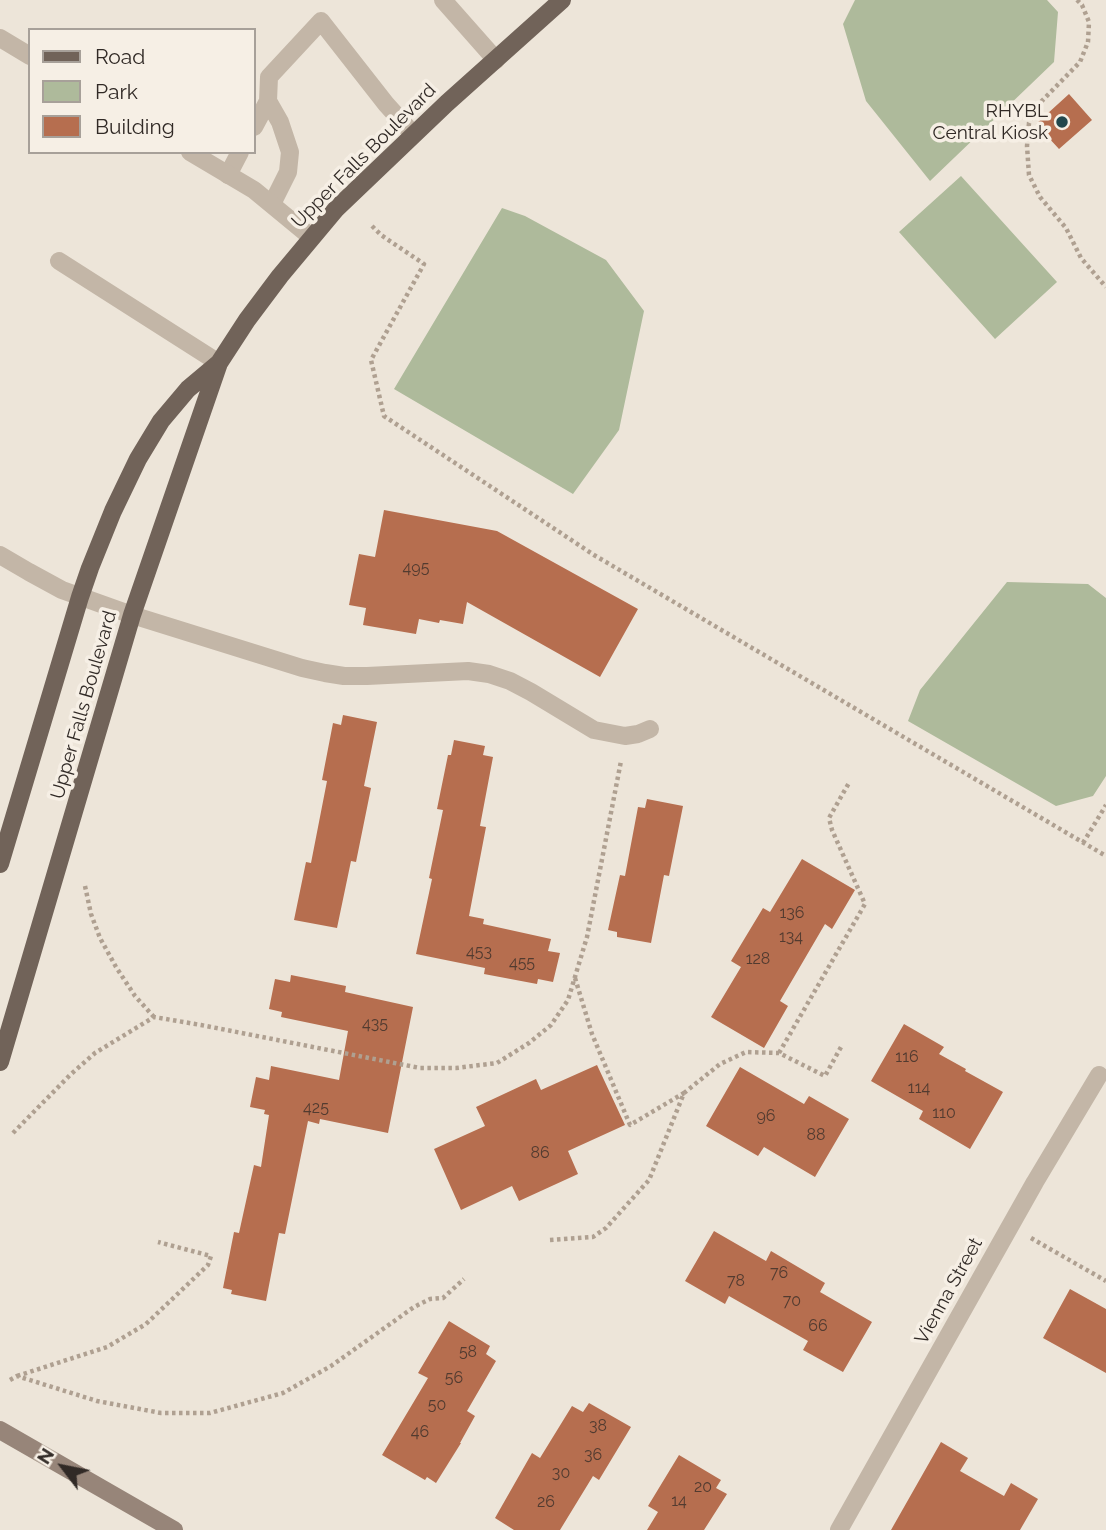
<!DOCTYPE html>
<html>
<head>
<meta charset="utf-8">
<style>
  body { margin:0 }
  #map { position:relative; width:1106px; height:1530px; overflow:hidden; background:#ede5d9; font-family:Raleway,sans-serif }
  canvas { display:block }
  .legend { position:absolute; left:28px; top:28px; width:228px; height:126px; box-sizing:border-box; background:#f6efe5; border:2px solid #a7a099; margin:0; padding:9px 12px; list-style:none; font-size:21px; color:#312a26 }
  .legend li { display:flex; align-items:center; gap:14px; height:35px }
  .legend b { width:35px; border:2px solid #a7a099 }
  .north { position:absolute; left:28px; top:1432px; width:70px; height:70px; -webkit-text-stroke:5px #f6efe5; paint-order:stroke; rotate:302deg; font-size:19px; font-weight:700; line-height:28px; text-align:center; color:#312a26 }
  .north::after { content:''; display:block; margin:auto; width:24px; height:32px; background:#312a26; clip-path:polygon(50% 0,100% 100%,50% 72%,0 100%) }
</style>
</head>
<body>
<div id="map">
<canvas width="1106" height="1530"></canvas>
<ul class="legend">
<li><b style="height:9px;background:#716359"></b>Road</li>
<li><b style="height:19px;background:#aeba9b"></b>Park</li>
<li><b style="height:19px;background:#b66e4f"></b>Building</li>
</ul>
<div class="north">N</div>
</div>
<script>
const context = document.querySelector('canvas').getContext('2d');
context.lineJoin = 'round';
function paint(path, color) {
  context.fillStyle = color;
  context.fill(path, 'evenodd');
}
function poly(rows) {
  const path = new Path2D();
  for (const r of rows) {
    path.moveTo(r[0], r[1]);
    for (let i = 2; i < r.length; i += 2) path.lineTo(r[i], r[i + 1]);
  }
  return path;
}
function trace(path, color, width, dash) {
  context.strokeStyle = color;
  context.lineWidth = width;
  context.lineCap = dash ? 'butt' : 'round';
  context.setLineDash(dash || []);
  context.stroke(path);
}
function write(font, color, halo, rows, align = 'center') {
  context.font = font + ' Raleway,sans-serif';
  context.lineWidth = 7;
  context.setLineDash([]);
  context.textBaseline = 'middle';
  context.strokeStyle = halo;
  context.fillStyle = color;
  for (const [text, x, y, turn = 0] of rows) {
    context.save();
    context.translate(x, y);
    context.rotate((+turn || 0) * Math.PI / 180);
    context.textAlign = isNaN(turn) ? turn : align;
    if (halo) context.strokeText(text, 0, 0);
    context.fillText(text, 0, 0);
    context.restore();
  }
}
paint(poly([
  [855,0,1047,0,1058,12,1054,62,930,181,866,101,843,24],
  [961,176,1057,282,995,339,899,232],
  [502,208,525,216,606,260,644,311,619,430,573,494,394,389],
  [1007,582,1088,584,1106,598,1106,776,1093,796,1056,806,908,721,920,690]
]), '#aeba9b');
paint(poly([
  [1069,94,1092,120,1059,149,1036,124],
  [384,510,497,531,638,609,600,677,467,602,463,624,440,620,439,623,419,619,416,634,363,625,366,608,349,605,359,554,375,557],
  [343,715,377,722,364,786,371,788,356,862,351,861,337,928,294,920,306,862,311,863,327,781,322,780,333,723,341,725],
  [454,740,485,746,483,755,493,757,480,826,486,827,469,916,484,919,483,924,551,939,548,951,560,953,553,982,538,979,537,984,484,974,485,968,416,954,432,879,429,878,443,810,437,809,448,755,451,755],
  [647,799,683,806,669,876,664,875,651,943,617,937,617,932,608,930,620,875,625,876,638,807,645,808],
  [802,859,855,890,832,929,825,924,780,1001,788,1006,764,1048,711,1017,741,967,731,961,763,908,770,912],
  [291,975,346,986,345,992,413,1007,388,1133,320,1119,319,1124,308,1121,285,1234,279,1233,266,1301,231,1294,232,1290,223,1288,234,1232,239,1233,254,1165,261,1167,269,1115,264,1114,265,1110,250,1107,256,1077,269,1080,271,1066,339,1080,348,1031,281,1017,282,1012,269,1009,275,979,290,982],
  [904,1024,944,1047,939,1054,966,1069,965,1071,1003,1092,970,1149,919,1119,923,1111,871,1081],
  [597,1065,625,1125,568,1151,578,1174,519,1201,512,1186,461,1210,434,1149,485,1126,476,1107,536,1079,541,1090],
  [740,1067,804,1104,809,1096,849,1119,815,1177,764,1147,758,1156,706,1126],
  [714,1231,766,1261,771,1251,825,1283,820,1292,872,1322,843,1372,803,1350,808,1341,729,1296,725,1304,685,1281],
  [1070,1289,1106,1309,1106,1373,1043,1338],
  [449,1321,490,1346,486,1354,496,1361,467,1411,475,1416,460,1443,461,1443,436,1483,427,1477,425,1480,382,1455,428,1378,418,1373],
  [589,1403,631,1427,599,1480,593,1476,560,1530,514,1530,495,1518,532,1453,540,1458,572,1406,583,1412],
  [941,1442,968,1458,960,1471,1004,1496,1011,1483,1038,1499,1020,1530,891,1530],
  [679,1455,721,1480,716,1488,727,1494,704,1530,647,1530,658,1512,648,1506]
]), '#b66e4f');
trace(poly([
  [1077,0,1082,5,1089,22,1088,42,1080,62,1037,106,1029,123,1027,146,1029,175,1040,197,1066,228,1081,258,1106,287],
  [372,226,381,235,424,264,371,360,384,416,594,555,1106,856],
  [1083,843,1106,805],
  [85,886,91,914,100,938,116,967,135,996,154,1017],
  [575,978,592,1034,630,1125,684,1093],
  [779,1053,865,904,832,830,829,818,850,781],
  [13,1133,70,1075,95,1053,154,1017,201,1025,420,1068,456,1068,497,1063,529,1043,551,1025,568,1000,587,937,621,761],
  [1031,1238,1106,1281],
  [550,1240,593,1237,606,1228,649,1180,684,1093,720,1064,746,1052,779,1053,825,1076,841,1047],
  [17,1376,107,1347,146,1324,208,1265,211,1256,158,1242],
  [10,1380,17,1376,97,1401,161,1413,210,1413,283,1393,331,1366,414,1307,430,1299,443,1298,464,1279]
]), '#afa091', 4.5, [3.5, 3.5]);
trace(poly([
  [268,101,280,122,290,152,288,172,272,204],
  [254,127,268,101,269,77,321,21,386,104,413,134],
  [228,175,240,152],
  [59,261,219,363],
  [132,615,302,668,325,673,344,676,367,676,468,671,489,674,510,681,531,692,594,730,625,736,638,734,650,729]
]), '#c3b6a7', 18);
trace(poly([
  [443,0,496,60],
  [0,38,30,56],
  [190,152,254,190,311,237],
  [0,555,29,572,62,590,132,615],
  [839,1530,1035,1182,1099,1075]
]), '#c3b6a7', 18);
trace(poly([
  [0,1430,174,1530]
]), '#978579', 18);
trace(poly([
  [0,864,80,597,90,568,113,511,138,459,161,421,188,389,219,363],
  [0,1062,132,615,219,363,247,320,280,276,336,209,447,103,562,0]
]), '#716359', 18);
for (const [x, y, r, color] of [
  [1062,122,7,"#22474d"]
]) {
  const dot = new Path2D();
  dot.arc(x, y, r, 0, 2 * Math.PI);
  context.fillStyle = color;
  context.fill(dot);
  trace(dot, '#f6efe5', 2.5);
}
write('16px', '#523b30', null, [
  ["495",416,568],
  ["136",792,913],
  ["134",791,937],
  ["453",479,952],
  ["128",758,959],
  ["455",522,963],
  ["435",375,1024],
  ["116",907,1057],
  ["114",919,1088],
  ["425",316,1108],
  ["110",944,1113],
  ["96",766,1116],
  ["88",816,1135],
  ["86",540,1153],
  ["76",779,1273],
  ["78",736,1281],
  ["70",792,1301],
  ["66",818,1326],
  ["58",468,1352],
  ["56",454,1378],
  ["50",437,1405],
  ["38",598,1426],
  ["46",420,1432],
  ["36",593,1455],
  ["30",561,1473],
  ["20",703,1487],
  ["14",679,1501],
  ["26",546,1502]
]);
write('19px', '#312a26', '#f6efe5', [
  ["RHYBL",1048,111],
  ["Central Kiosk",1048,133]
], 'right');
write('19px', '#312a26', '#f6efe5', [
  ["Upper Falls Boulevard",364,156,-45],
  ["Upper Falls Boulevard",84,705,-74],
  ["Vienna Street",949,1291,-61]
]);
</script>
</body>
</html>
